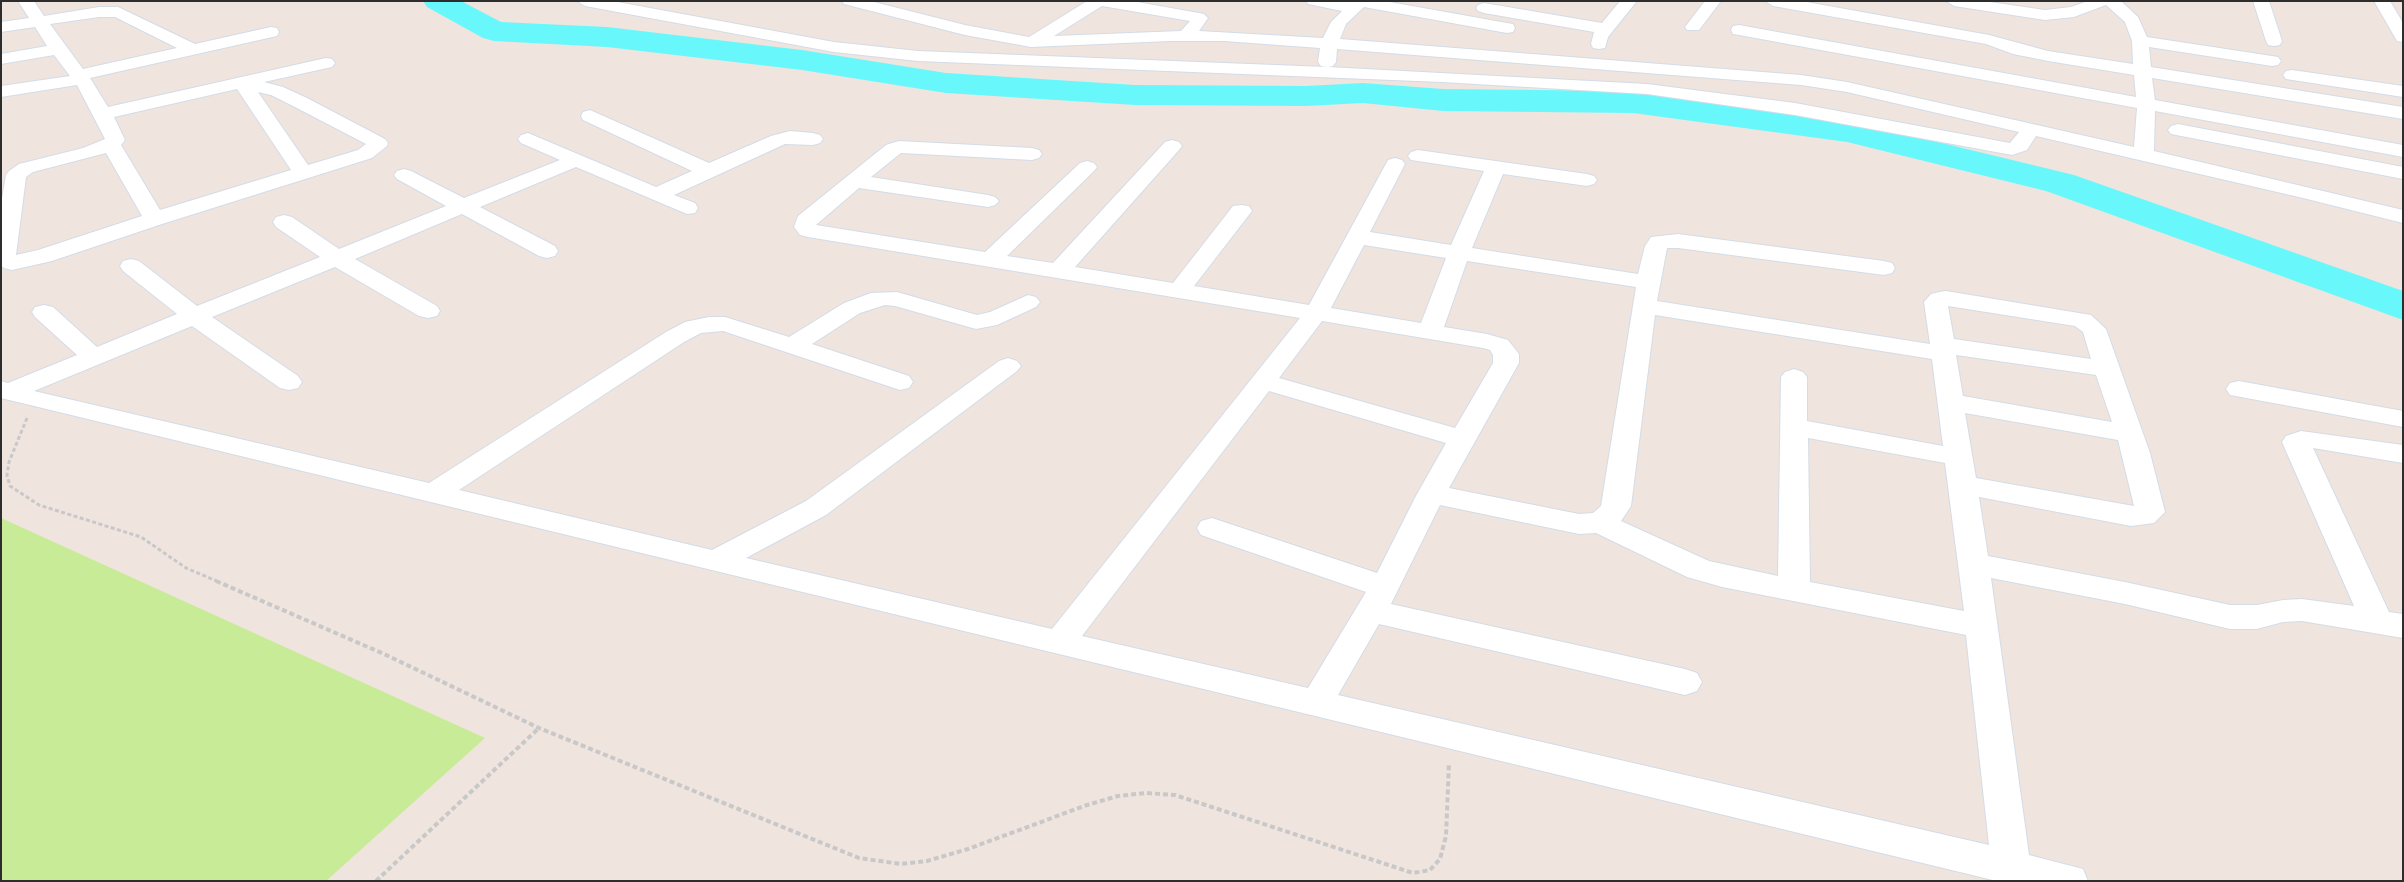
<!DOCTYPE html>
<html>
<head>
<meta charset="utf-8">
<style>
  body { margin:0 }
  #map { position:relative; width:2404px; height:882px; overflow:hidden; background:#f0e4de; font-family:Overpass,sans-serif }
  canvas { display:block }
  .frame { position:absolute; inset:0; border:2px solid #2d2d2d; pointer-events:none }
</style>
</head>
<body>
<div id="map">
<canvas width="2404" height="882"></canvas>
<div class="frame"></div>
</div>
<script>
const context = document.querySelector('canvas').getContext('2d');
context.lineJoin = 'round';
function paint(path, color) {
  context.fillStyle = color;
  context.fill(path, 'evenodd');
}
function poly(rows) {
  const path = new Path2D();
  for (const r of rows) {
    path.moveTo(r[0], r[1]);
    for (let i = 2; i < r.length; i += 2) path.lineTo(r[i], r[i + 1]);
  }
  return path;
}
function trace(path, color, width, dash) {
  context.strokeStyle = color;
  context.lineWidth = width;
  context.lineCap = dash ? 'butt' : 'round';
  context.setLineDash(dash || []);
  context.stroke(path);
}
paint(poly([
  [1,518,485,738,326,881,1,881]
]), '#c7eb96');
paint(poly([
  [423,1,461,1,501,22,607,27,802,50,946,73,1135,85,1306,86,1363,83,1443,89,1633,91,1847,120,2074,175,2403,291,2403,320,2046,191,1847,142,1633,113,1443,111,1363,103,1306,106,1135,105,946,93,802,70,607,47,494,41,483,38,427,7,423,1]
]), '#68f8fb');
const minor = poly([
  [18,1,34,1,44,16,99,7,118,7,195,44,271,27,277,28,279,32,277,36,90,78,108,107,326,58,332,59,335,63,332,67,264,82,283,87,307,98,385,139,388,143,387,146,372,158,162,224,52,261,12,270,4,268,1,266,1,204,6,175,9,171,19,164,83,148,105,139,77,85,1,97,1,86,70,76,54,55,1,64,1,54,47,46,35,27,1,32,1,22,29,18,18,1],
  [99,17,115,17,177,48,83,69,50,24,99,17],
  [237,89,291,170,160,210,121,145,125,140,114,117,237,89],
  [258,92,271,95,293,106,366,144,358,150,308,165,258,92],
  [106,153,142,216,38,250,16,255,26,177,33,172,106,153],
  [577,1,612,1,834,42,918,51,1326,67,1321,66,1318,62,1320,48,1224,41,1170,41,1031,47,965,35,844,4,842,1,870,1,965,25,1029,37,1087,1,1132,1,1204,14,1208,18,1199,31,1323,38,1331,22,1342,11,1308,4,1306,1,1384,1,1507,23,1513,24,1515,28,1513,32,1507,33,1364,7,1346,24,1340,39,1801,75,1847,82,2134,147,2137,108,1739,35,1733,34,1731,30,1733,26,1739,25,2136,97,2134,75,2048,61,2013,54,1986,44,1773,6,1765,1,1801,1,1989,35,2048,51,2133,64,2132,41,2125,22,2106,5,2074,17,2045,20,1954,6,1946,1,1983,1,2045,10,2071,7,2088,1,2121,1,2138,17,2147,37,2272,56,2278,57,2281,61,2278,65,2272,66,2149,47,2151,67,2403,107,2403,119,2152,78,2155,100,2403,145,2403,157,2155,111,2154,151,2403,210,2403,223,2303,198,2036,136,2027,150,2012,155,1795,115,1647,94,1442,82,918,61,834,52,585,6,577,1],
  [1102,6,1190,21,1181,31,1054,36,1102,6],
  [1337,49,1801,85,1847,92,2019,132,2010,143,1795,103,1647,84,1328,67,1333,66,1336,62,1337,49],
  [1620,1,1637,1,1608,37,1605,48,1599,49,1593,48,1591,44,1594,32,1484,13,1478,11,1476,8,1478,5,1484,3,1602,23,1620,1],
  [1705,1,1721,1,1699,30,1687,30,1685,27,1705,1],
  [2253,1,2269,1,2282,41,2280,45,2274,46,2268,45,2266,41,2253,1],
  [2374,1,2390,1,2403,23,2403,42,2397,41,2374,1],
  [2292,70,2403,86,2403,97,2286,79,2283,75,2286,71,2292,70],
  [590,110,709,163,771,136,790,131,813,133,820,135,823,139,820,143,813,145,785,144,674,195,695,203,698,208,695,213,687,214,576,167,480,207,555,246,558,251,555,256,547,258,539,256,462,214,355,259,437,306,440,311,437,316,428,318,419,316,335,267,212,317,298,376,302,382,298,388,289,390,280,388,192,326,34,391,429,483,666,332,685,322,709,317,725,317,789,337,844,303,871,293,897,292,977,315,990,312,1028,295,1036,297,1040,302,1036,307,997,325,976,329,895,306,885,305,860,313,812,344,909,376,913,382,909,388,900,390,723,331,701,333,684,342,459,490,712,550,806,501,999,361,1008,358,1017,361,1021,366,1017,371,826,515,746,558,1052,629,1300,318,808,237,800,235,794,227,798,216,886,145,892,143,899,141,1032,148,1039,150,1042,154,1039,158,1032,160,901,153,871,177,988,195,995,197,999,201,995,205,988,207,859,188,816,225,985,252,1080,163,1087,161,1094,163,1097,167,1094,171,1007,256,1053,263,1165,142,1172,140,1179,142,1182,146,1179,150,1075,267,1173,283,1233,206,1241,205,1249,206,1252,211,1194,286,1309,305,1388,160,1395,158,1402,160,1405,164,1370,232,1451,245,1484,171,1411,160,1408,156,1411,152,1418,150,1587,174,1594,176,1597,180,1594,184,1587,186,1503,174,1472,248,1638,274,1645,246,1651,237,1678,234,1884,261,1892,263,1895,268,1892,273,1884,275,1678,248,1667,248,1657,301,1930,344,1924,302,1931,294,1939,292,1946,291,2091,315,2106,329,2150,453,2165,512,2154,523,2131,526,1979,497,1988,556,2125,582,2230,605,2257,605,2283,600,2302,599,2354,606,2282,442,2286,436,2301,431,2403,445,2403,463,2313,448,2389,612,2403,614,2403,638,2302,621,2283,622,2257,629,2230,629,2125,604,1991,578,2029,855,2083,869,2088,881,1997,881,1,398,1,381,8,383,77,355,35,317,32,312,35,307,44,305,53,307,97,347,177,314,123,271,120,266,123,261,131,259,139,261,197,306,320,257,276,227,273,222,276,217,284,215,292,217,339,249,446,206,397,179,394,175,397,171,404,169,411,171,464,198,560,160,521,143,518,139,521,135,528,133,656,187,692,171,583,120,581,116,583,112,590,110],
  [1364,245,1446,258,1421,323,1331,308,1364,245],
  [1467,261,1636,287,1601,506,1593,513,1579,514,1449,488,1519,363,1519,354,1508,340,1487,334,1444,327,1467,261],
  [1948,306,2075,326,2083,332,2091,359,1954,339,1948,306],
  [1655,315,1932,359,1943,446,1807,421,1807,377,1803,372,1794,369,1785,372,1781,377,1778,576,1709,561,1621,521,1631,506,1655,315],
  [1322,321,1483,348,1490,350,1493,355,1493,363,1455,428,1279,378,1322,321],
  [1956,355,2096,375,2112,422,1963,396,1956,355],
  [1269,391,1446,443,1417,494,1377,573,1212,518,1201,521,1197,528,1201,535,1366,592,1308,688,1082,636,1269,391],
  [1965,413,2118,440,2134,506,1976,478,1965,413],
  [1808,438,1945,463,1964,611,1810,582,1808,438],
  [1440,505,1579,534,1596,533,1687,577,1722,587,1966,635,1989,845,1338,695,1379,624,1685,695,1697,691,1702,682,1697,673,1685,669,1391,604,1440,505],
  [2178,124,2403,167,2403,179,2171,134,2168,130,2171,126,2178,124],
  [2239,381,2403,411,2403,427,2230,395,2226,389,2230,383,2239,381]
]);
trace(minor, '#d3dce7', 2);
trace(poly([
  [27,418,9,462,7,475,10,486,39,505,141,537,186,568,219,582]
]), '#c8c8c8', 3, [4, 2.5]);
trace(poly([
  [216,581,384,654,539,728,859,858,901,864,927,861,968,849,1087,805,1118,796,1146,793,1175,795,1413,873,1430,870,1440,859,1446,836,1449,763],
  [376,881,539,728]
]), '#c8c8c8', 4, [5, 3]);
paint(minor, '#fff');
</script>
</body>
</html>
